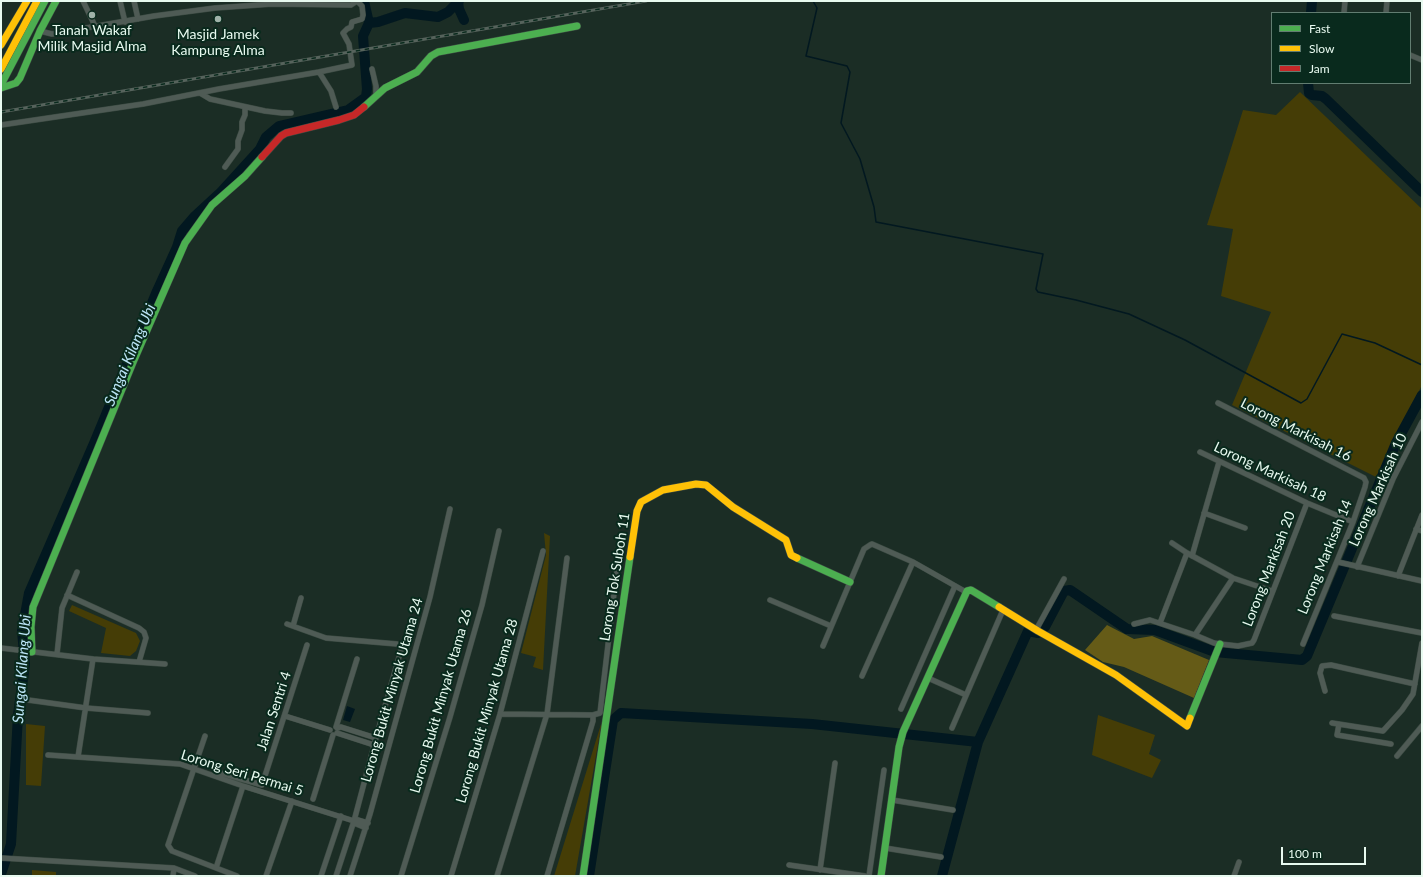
<!DOCTYPE html>
<html>
<head>
<meta charset="utf-8">
<style>
  body { margin:0 }
  #map { position:relative; width:1423px; height:877px; overflow:hidden; background:#1b2d25; font-family:Lato,sans-serif }
  canvas { display:block }
  .frame { position:absolute; inset:0; border:2px solid #e8faf0; pointer-events:none }
  .legend { position:absolute; left:1271px; top:12px; width:140px; height:72px; box-sizing:border-box; background:#092a1d; border:1px solid #627d71; margin:0; padding:5px 7px; list-style:none; font-size:12px; color:#e8faf0 }
  .legend li { display:flex; align-items:center; gap:8px; height:20px }
  .legend b { width:20px; border:1px solid #627d71 }
  .scale { position:absolute; left:1281px; top:847px; width:85px; height:18px; box-sizing:border-box; border:2px solid #e8faf0; border-top:0; padding-left:5px; font-size:12px; line-height:14px; white-space:nowrap; color:#e8faf0; -webkit-text-stroke:3px #092a1d; paint-order:stroke }
</style>
</head>
<body>
<div id="map">
<canvas width="1423" height="877"></canvas>
<div class="frame"></div>
<ul class="legend">
<li><b style="height:5px;background:#4caf50"></b>Fast</li>
<li><b style="height:5px;background:#ffc107"></b>Slow</li>
<li><b style="height:5px;background:#c62828"></b>Jam</li>
</ul>
<div class="scale">100 m</div>
</div>
<script>
const context = document.querySelector('canvas').getContext('2d');
context.lineJoin = 'round';
function paint(path, color) {
  context.fillStyle = color;
  context.fill(path, 'evenodd');
}
function poly(rows) {
  const path = new Path2D();
  for (const r of rows) {
    path.moveTo(r[0], r[1]);
    for (let i = 2; i < r.length; i += 2) path.lineTo(r[i], r[i + 1]);
  }
  return path;
}
function trace(path, color, width, dash) {
  context.strokeStyle = color;
  context.lineWidth = width;
  context.lineCap = dash ? 'butt' : 'round';
  context.setLineDash(dash || []);
  context.stroke(path);
}
function write(font, color, halo, rows, align = 'center') {
  context.font = font + ' Lato,sans-serif';
  context.lineWidth = 4;
  context.setLineDash([]);
  context.textBaseline = 'middle';
  context.strokeStyle = halo;
  context.fillStyle = color;
  for (const [text, x, y, turn = 0] of rows) {
    context.save();
    context.translate(x, y);
    context.rotate((+turn || 0) * Math.PI / 180);
    context.textAlign = isNaN(turn) ? turn : align;
    if (halo) context.strokeText(text, 0, 0);
    context.fillText(text, 0, 0);
    context.restore();
  }
}
paint(poly([
  [1300,92,1422,209,1422,385,1376,477,1232,405,1271,312,1221,296,1233,229,1207,225,1243,110,1276,115],
  [544,533,550,536,543,670,533,667,536,657,521,653,546,555],
  [72,605,136,633,140,641,136,651,130,656,101,653,106,628,69,611],
  [1098,715,1155,735,1149,754,1161,760,1152,778,1092,755],
  [602,721,575,876,554,876],
  [26,724,45,726,41,786,26,785],
  [32,870,56,872,56,876,32,876]
]), '#453d06');
paint(poly([
  [1107,625,1134,639,1152,636,1209,660,1194,698,1124,667,1103,662,1085,650]
]), '#655b17');
paint(poly([
  [347,706,355,709,350,722,343,720]
]), '#021820');
trace(poly([
  [813,1,817,8,806,56,847,66,850,72,841,123,860,159,874,207,876,222,1043,254,1036,289,1038,292,1076,300,1129,314,1185,340,1301,403,1307,399,1342,334,1375,343,1422,365]
]), '#021820', 1.5);
trace(poly([
  [364,1,369,23],
  [458,2,459,9,464,20],
  [1311,13,1312,1],
  [1308,83,1309,93,1312,95,1322,96,1326,99,1422,192],
  [1,874,11,844,18,715,25,664,22,631,29,593,95,441,157,291,177,247,182,231,194,217,220,193,260,149,266,137,279,126,348,110,366,97,367,89,363,36,369,23,378,22,405,13,438,17,448,12,459,1],
  [589,876,613,720,621,713,812,724,978,742],
  [942,876,978,742,1028,631,1038,633,1045,627,1064,591,1070,590,1127,629,1155,630,1215,652,1302,660,1307,656,1396,443,1422,395]
]), '#021820', 10);
const street = poly([
  [83,1,96,28],
  [120,1,125,22],
  [134,1,138,19],
  [1344,13,1345,1],
  [1386,13,1387,1],
  [40,31,52,34,154,16,215,8,272,4,351,5,357,1],
  [1410,55,1422,60],
  [372,69,376,86,376,96],
  [319,72,352,65,349,44,343,33,347,29,351,27,352,22,362,19,363,15,362,6,357,1],
  [200,93,210,99,265,111,282,113,291,113],
  [1,125,143,104,219,89,319,72,331,91,336,107],
  [225,167,238,149,238,141,242,130,242,122,245,115,245,107],
  [1218,403,1364,478,1366,482,1365,487,1353,522,1303,644],
  [1200,452,1307,503,1353,522],
  [1204,513,1245,528],
  [1416,529,1422,531],
  [1172,543,1187,553,1233,578,1272,591],
  [1192,556,1219,462],
  [1338,562,1422,581],
  [1357,567,1393,479,1422,422],
  [1398,576,1422,515],
  [67,595,139,628,144,632,146,638,139,662],
  [770,600,831,626],
  [1334,616,1422,633],
  [1160,623,1187,553],
  [287,624,326,638,397,644,400,646,401,650,376,738,354,821,336,876],
  [1134,624,1150,620,1195,635,1214,643,1220,644,1238,646,1252,643,1254,640,1307,503],
  [293,626,301,598],
  [1036,630,1064,579],
  [1195,635,1233,578],
  [823,646,864,549,870,545,872,544,913,562,966,592],
  [1,648,93,659,165,664],
  [57,654,62,608,77,572],
  [862,676,913,562],
  [928,678,966,695],
  [1325,691,1320,673,1322,666,1331,665,1415,684],
  [28,700,86,708,148,713],
  [901,709,955,586],
  [500,714,593,715,600,713,619,551],
  [285,716,330,730],
  [1332,723,1383,731,1402,710,1413,694,1422,643],
  [1339,724,1337,735,1391,744],
  [336,727,357,659],
  [337,728,341,727,376,738],
  [952,728,1003,610],
  [337,733,374,745],
  [205,736,168,845,172,851,237,876],
  [48,755,180,764,243,786,354,821],
  [1397,756,1422,726],
  [78,757,93,659],
  [217,772,262,785,307,645],
  [313,799,333,735],
  [892,800,953,810],
  [355,819,368,823],
  [354,823,366,828],
  [885,848,941,857],
  [1,858,174,868,195,876],
  [789,865,865,876],
  [216,868,243,786],
  [820,870,835,763],
  [173,876,174,868],
  [266,876,292,801],
  [321,876,341,816],
  [350,876,370,814,430,597,450,509],
  [401,876,450,717,482,605,499,531],
  [451,876,500,714,543,551],
  [497,876,547,714,567,558],
  [547,876,593,721,593,715],
  [869,876,884,770],
  [1234,876,1239,862]
]);
const fast = poly([
  [1,85,45,1],
  [1,88,16,83,20,78,40,31,56,1],
  [364,107,385,88,417,72,431,56,438,52,577,26],
  [797,558,850,582],
  [32,652,31,627,33,607,134,360,185,243,212,205,245,176,262,157],
  [1190,718,1220,644],
  [583,876,630,557],
  [881,876,899,747,903,732,967,591,971,590,999,607]
]);
const slow = poly([
  [1,45,27,1],
  [1,69,37,1],
  [630,557,637,511,641,502,663,490,696,484,706,485,733,507,786,540,791,555,797,558],
  [999,607,1038,631,1116,675,1187,726,1190,718]
]);
const jam = poly([
  [262,157,281,136,286,133,339,120,354,115,364,107]
]);
trace(street, '#3c4b43', 6);
trace(fast, '#3c4b43', 8);
trace(slow, '#3c4b43', 8);
trace(jam, '#3c4b43', 8);
trace(street, '#4f5b55', 5);
trace(fast, '#4caf50', 7);
trace(slow, '#ffc107', 7);
trace(jam, '#c62828', 7);
const rail = poly([
  [1,112,646,1]
]);
trace(rail, '#56635c', 3);
trace(rail, '#092a1d', 1.5, [4.5]);
for (const [x, y, r, color] of [
  [92,15,4,"#a0b2a9"],
  [218,19,4,"#a0b2a9"]
]) {
  const dot = new Path2D();
  dot.arc(x, y, r, 0, 2 * Math.PI);
  context.fillStyle = color;
  context.fill(dot);
  trace(dot, '#092a1d', 1.5);
}
write('14px', '#e8faf0', '#092a1d', [
  ["Tanah Wakaf",92,30],
  ["Milik Masjid Alma",92,46],
  ["Masjid Jamek",218,34],
  ["Kampung Alma",218,50]
]);
write('14px', '#e8faf0', '#092a1d', [
  ["Lorong Markisah 16",1296,430,27],
  ["Lorong Markisah 18",1270,472,25],
  ["Lorong Markisah 10",1378,490,-66],
  ["Lorong Markisah 14",1325,557,-68],
  ["Lorong Markisah 20",1269,569,-69],
  ["Lorong Tok Suboh 11",615,577,-81],
  ["Lorong Bukit Minyak Utama 24",392,690,-74],
  ["Lorong Bukit Minyak Utama 26",441,701,-74],
  ["Jalan Sentri 4",274,711,-72],
  ["Lorong Bukit Minyak Utama 28",487,711,-74],
  ["Lorong Seri Permai 5",242,773,17]
]);
write('italic 15px', '#bce5f7', '#092a1d', [
  ["Sungai Kilang Ubi",130,355,-67],
  ["Sungai Kilang Ubi",22,669,-86]
]);
</script>
</body>
</html>
